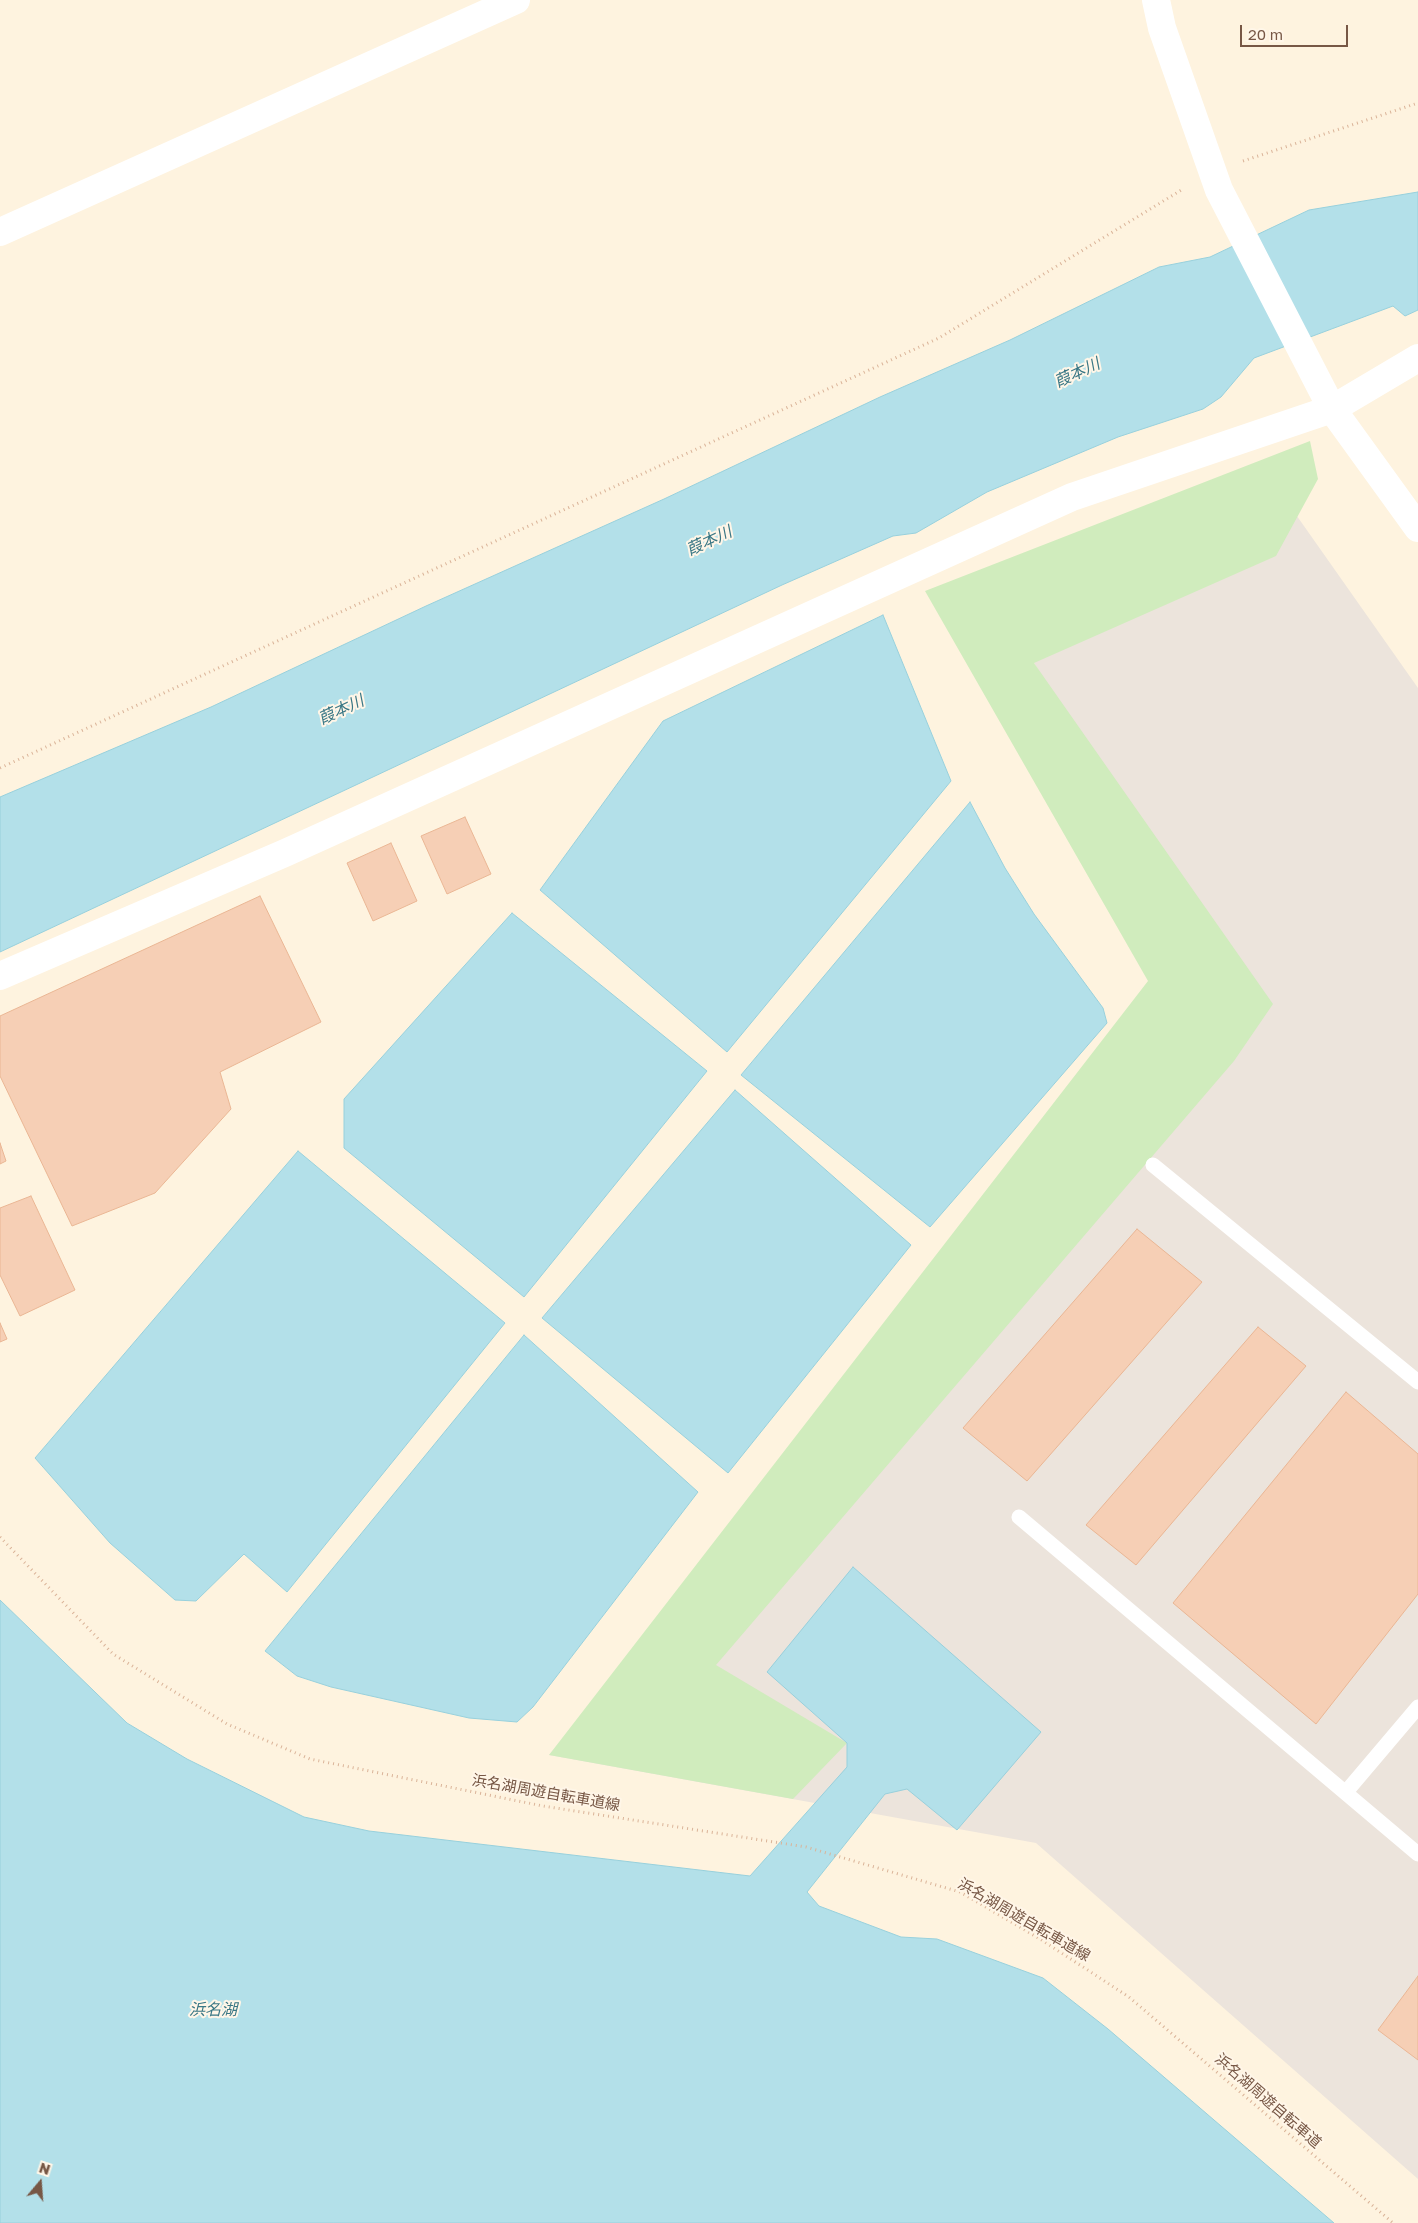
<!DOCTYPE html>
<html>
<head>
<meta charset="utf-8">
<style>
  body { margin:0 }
  #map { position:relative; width:1418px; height:2223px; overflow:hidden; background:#fef3df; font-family:"Golos Text",sans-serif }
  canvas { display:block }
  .north { position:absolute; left:15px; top:2158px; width:50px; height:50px; -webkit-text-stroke:4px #fff6e8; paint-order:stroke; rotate:18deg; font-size:14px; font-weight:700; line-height:20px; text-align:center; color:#775745 }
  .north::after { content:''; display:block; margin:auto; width:18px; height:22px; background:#775745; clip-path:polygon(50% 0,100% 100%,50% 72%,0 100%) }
  .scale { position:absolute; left:1240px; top:25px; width:108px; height:22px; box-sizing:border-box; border:2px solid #775745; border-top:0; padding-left:6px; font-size:15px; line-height:18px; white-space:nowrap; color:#775745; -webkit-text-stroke:4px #fff6e8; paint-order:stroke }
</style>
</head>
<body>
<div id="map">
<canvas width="1418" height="2223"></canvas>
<div class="north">N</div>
<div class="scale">20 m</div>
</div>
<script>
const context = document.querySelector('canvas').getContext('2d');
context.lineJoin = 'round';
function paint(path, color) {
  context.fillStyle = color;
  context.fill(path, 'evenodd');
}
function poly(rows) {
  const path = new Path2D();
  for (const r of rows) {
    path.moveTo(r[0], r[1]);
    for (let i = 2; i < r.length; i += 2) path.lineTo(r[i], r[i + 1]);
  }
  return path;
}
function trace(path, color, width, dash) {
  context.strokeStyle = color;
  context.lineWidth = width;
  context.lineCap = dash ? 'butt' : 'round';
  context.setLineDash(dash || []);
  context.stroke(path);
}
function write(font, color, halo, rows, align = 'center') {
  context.font = font + ' "Golos Text","Noto Sans JP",sans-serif';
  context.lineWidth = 4;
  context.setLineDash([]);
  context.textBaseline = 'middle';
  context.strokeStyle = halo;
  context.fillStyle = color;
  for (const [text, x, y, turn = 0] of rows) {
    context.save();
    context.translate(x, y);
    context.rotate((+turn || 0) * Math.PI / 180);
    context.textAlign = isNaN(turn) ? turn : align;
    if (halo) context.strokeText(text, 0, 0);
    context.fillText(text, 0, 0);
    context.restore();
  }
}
paint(poly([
  [1273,482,1418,688,1418,2179,1036,1843,549,1755,1212,971,993,592]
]), '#ece4dc');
paint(poly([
  [1310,441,1318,479,1276,556,1034,663,1273,1004,1234,1061,716,1665,847,1743,793,1799,549,1755,1148,981,925,591]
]), '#d0ecbd');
const water = poly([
  [1418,192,1418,310,1405,316,1393,306,1254,358,1221,397,1203,409,1118,437,987,492,916,533,893,536,782,585,0,952,0,797,211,707,426,606,664,499,880,397,1010,340,1159,267,1210,257,1309,210,1418,192],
  [883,615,951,781,727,1052,540,890,663,721,883,615],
  [970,802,1005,868,1034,914,1103,1008,1107,1023,930,1227,741,1075,970,802],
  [512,913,707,1071,524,1297,344,1148,344,1099,512,913],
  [735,1090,911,1245,728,1473,542,1318,735,1090],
  [298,1151,505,1323,287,1592,244,1554,196,1601,175,1600,110,1543,35,1458,298,1151],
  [524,1335,698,1492,533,1707,517,1722,469,1718,331,1687,297,1676,265,1651,524,1335],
  [853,1567,1041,1732,957,1830,907,1789,885,1794,807,1892,819,1906,901,1937,937,1939,1043,1978,1108,2029,1334,2223,0,2223,0,1600,127,1723,187,1759,304,1817,369,1831,750,1876,847,1767,847,1743,767,1672,853,1567]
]);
paint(water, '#b3e0e9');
trace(water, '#98d0dc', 1);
const building = poly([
  [465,817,491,874,447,894,421,836,465,817],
  [391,843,417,901,373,921,347,863,391,843],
  [260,896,321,1022,220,1072,231,1109,155,1193,72,1226,0,1076,0,1016,260,896],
  [0,1143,6,1161,0,1164,0,1143],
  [31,1196,75,1290,20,1316,0,1275,0,1208,31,1196],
  [1137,1229,1202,1282,1027,1481,963,1428,1137,1229],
  [0,1323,7,1339,0,1342,0,1323],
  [1258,1327,1306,1366,1136,1565,1086,1525,1258,1327],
  [1346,1392,1418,1454,1418,1594,1316,1724,1173,1603,1346,1392],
  [1418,1976,1418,2060,1378,2030,1418,1976]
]);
paint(building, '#f6cfb5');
trace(building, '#eab694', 1);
trace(poly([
  [1243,161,1418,103],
  [0,768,939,338,1183,189],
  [0,1537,113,1654,227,1724,310,1759,543,1806,806,1847,960,1892,1040,1939,1129,1997,1393,2223]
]), '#dab398', 3, [1, 4]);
trace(poly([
  [1153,1165,1418,1382],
  [1019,1517,1418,1854],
  [1346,1792,1418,1707]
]), '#fff', 15);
trace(poly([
  [0,232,516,0],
  [0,976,285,853,1072,497,1332,409,1418,358]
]), '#fff', 28);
trace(poly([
  [1156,0,1162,28,1219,190,1332,409,1418,528]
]), '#fff', 28);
write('15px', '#775745', '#fff6e8', [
  ["浜名湖周遊自転車道線",546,1793,10],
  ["浜名湖周遊自転車道線",1024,1920,30],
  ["浜名湖周遊自転車道",1268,2101,41]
]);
write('italic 16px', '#3a7785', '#fff6e8', [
  ["葭本川",1077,373,-25],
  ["葭本川",709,541,-25],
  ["葭本川",341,710,-25],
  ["浜名湖",213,2010]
]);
</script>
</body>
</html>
